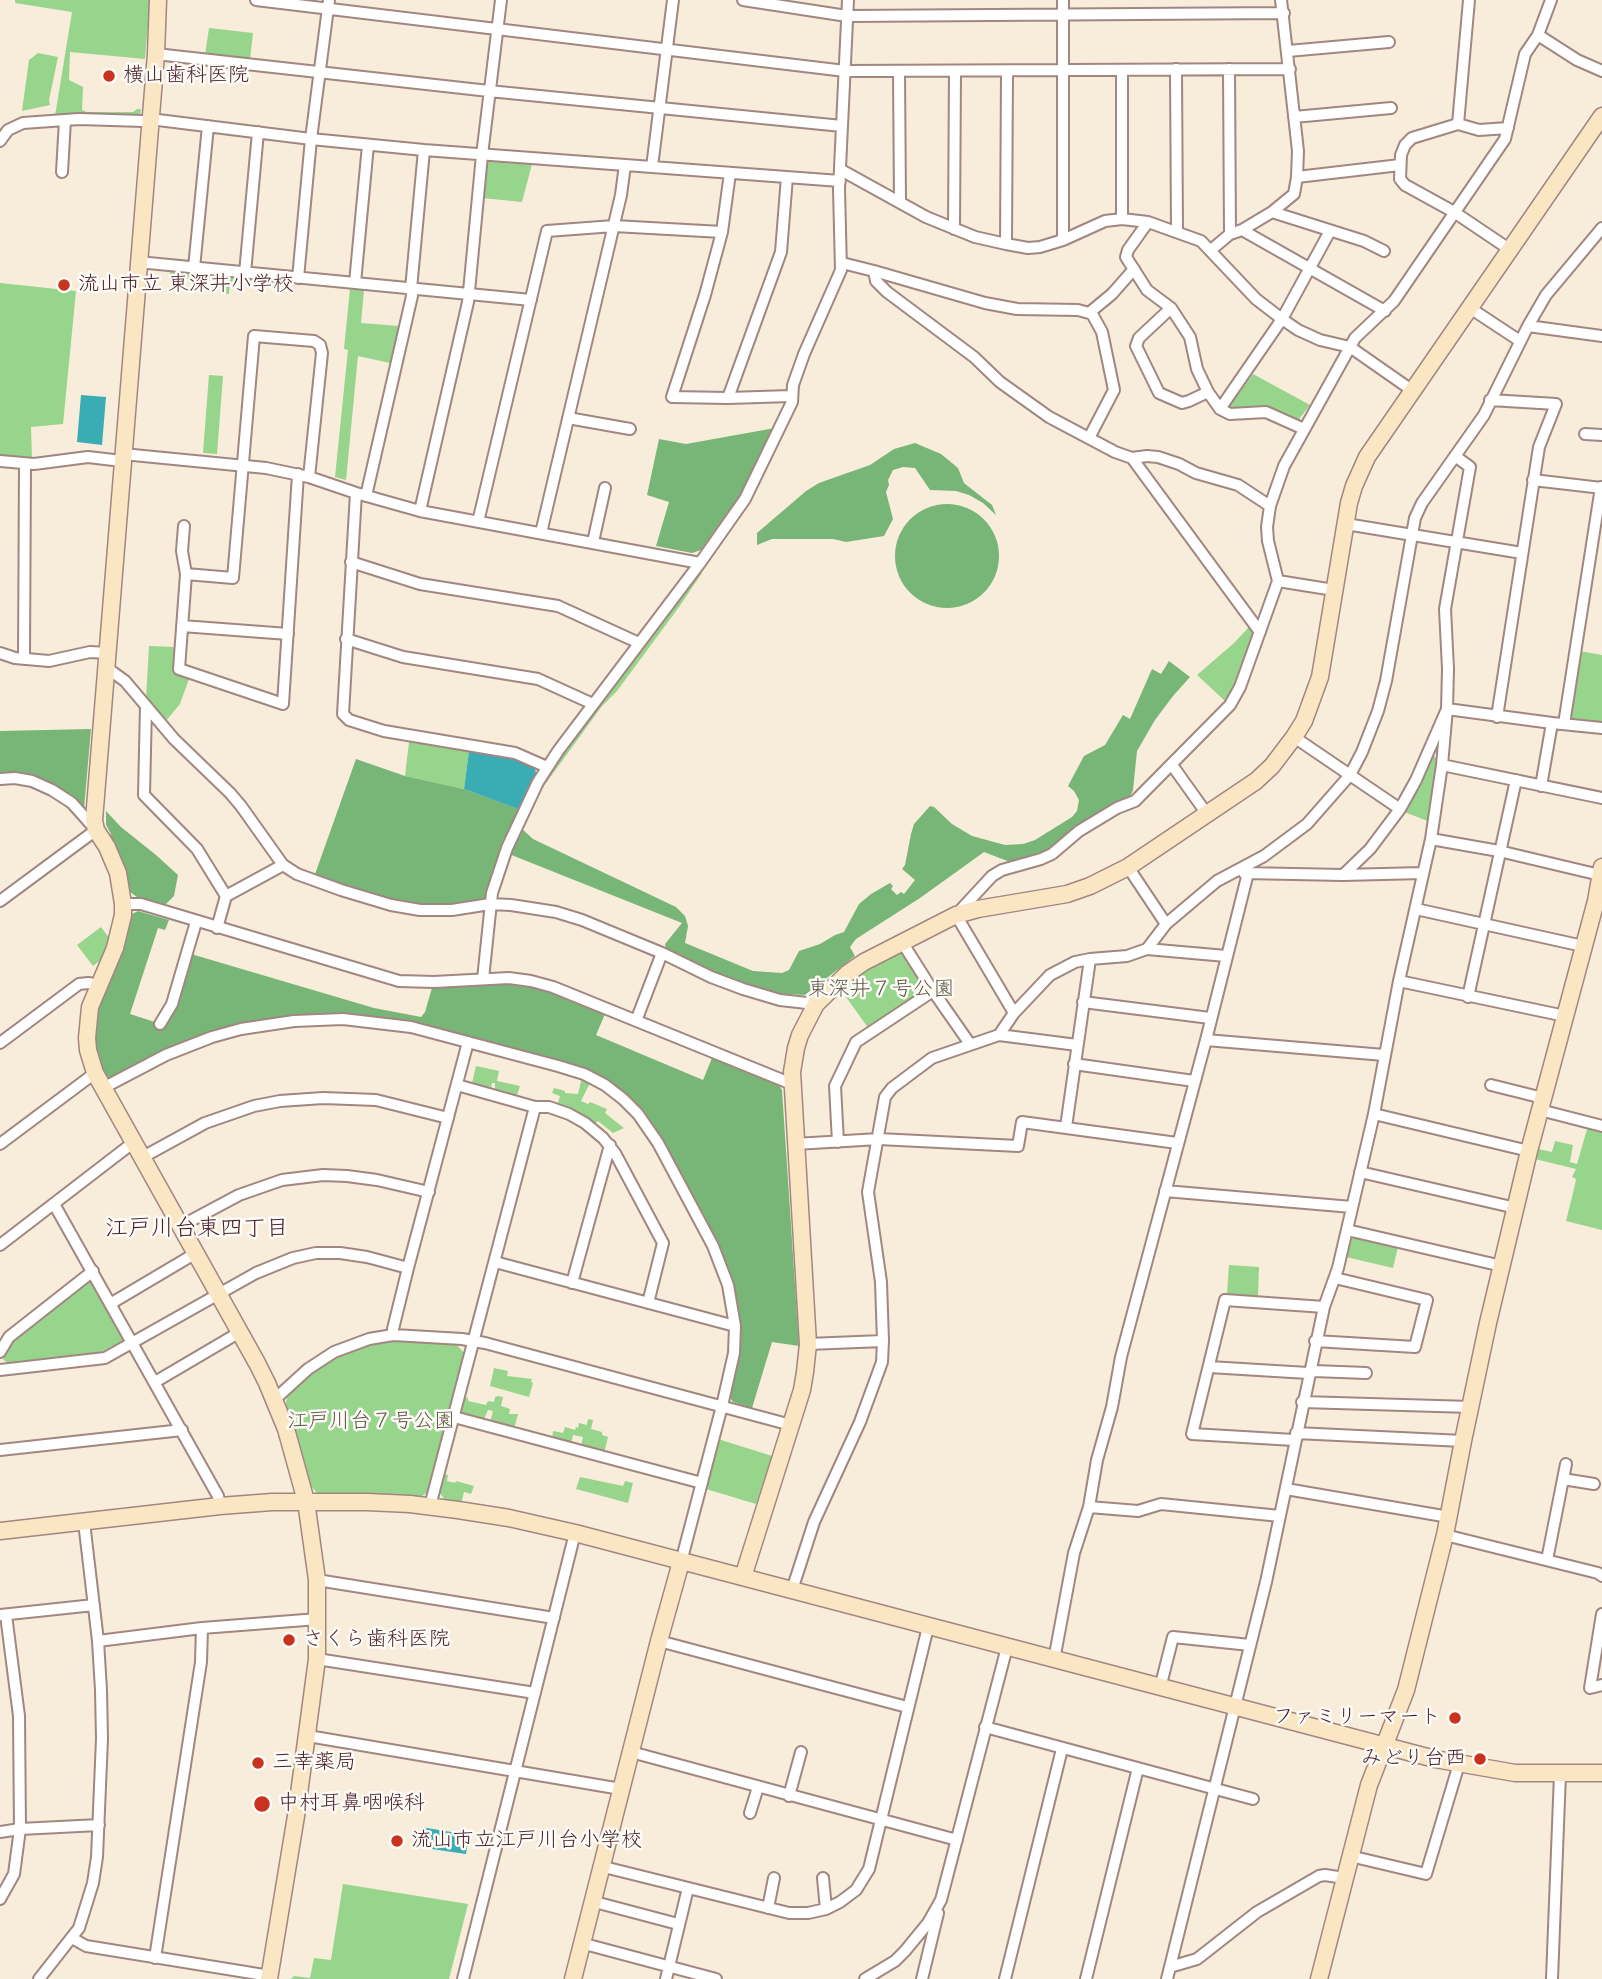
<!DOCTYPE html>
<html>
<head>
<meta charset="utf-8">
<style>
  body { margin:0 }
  canvas { display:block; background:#f8ecda }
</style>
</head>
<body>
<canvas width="1602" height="1979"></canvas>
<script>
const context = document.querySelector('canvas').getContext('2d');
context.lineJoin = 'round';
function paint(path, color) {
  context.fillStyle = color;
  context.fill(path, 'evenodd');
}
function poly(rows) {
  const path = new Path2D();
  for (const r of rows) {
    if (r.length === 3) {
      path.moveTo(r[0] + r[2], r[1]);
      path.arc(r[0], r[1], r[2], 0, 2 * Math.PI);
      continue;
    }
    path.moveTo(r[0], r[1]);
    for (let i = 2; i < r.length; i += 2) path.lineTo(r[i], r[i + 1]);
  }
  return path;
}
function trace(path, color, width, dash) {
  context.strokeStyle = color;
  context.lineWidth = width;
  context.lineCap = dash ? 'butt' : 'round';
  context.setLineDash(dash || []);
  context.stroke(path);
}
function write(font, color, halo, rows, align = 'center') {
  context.font = font + ' "Balsamiq Sans","Klee One",sans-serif';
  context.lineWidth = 5;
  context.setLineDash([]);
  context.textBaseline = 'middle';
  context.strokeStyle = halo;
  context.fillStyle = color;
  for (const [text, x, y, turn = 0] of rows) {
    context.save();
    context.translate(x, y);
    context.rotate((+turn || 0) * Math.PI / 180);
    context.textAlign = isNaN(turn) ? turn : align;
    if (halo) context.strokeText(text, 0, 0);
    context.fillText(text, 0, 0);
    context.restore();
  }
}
paint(poly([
  [15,0,150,0,145,59,70,52,69,80,83,87,82,110,87,112,133,112,137,109,141,109,140,116,55,116,72,12,15,3],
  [209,28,253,33,250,60,205,55],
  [38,53,58,57,49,100,50,105,22,111,29,60],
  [491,160,532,164,522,202,482,198,486,164],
  [170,272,286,283,285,287,230,282,229,294,220,293,221,282,170,277],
  [0,283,76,291,63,424,31,427,32,460,0,458],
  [350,289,364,290,361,323,399,326,390,363,358,356,346,480,335,477,348,350,344,349],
  [1253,374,1310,405,1296,423,1232,411,1228,408],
  [209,375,223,376,217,454,203,453],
  [699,573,702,573,679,607,617,691,602,706,538,794,553,767,695,575],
  [1249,627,1253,633,1239,676,1225,701,1197,675,1234,643],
  [149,646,174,647,173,673,189,679,180,704,165,722,146,698],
  [1579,651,1602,655,1602,723,1568,719],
  [409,742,469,751,464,789,405,776],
  [1429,755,1440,759,1430,822,1402,811],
  [101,927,110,939,102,959,93,966,77,945],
  [899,953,904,954,925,986,924,991,869,1029,841,990,865,971],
  [476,1066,499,1071,497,1081,520,1086,517,1095,495,1089,495,1083,492,1083,491,1088,472,1083],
  [582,1077,591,1081,581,1101,588,1104,590,1102,607,1109,605,1113,624,1128,613,1133,598,1121,594,1125,557,1106,560,1096,552,1093,554,1088,565,1091,565,1093,578,1094],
  [1588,1126,1602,1129,1602,1230,1566,1221,1574,1189,1576,1179,1572,1177,1576,1169,1535,1159,1538,1149,1552,1152,1555,1141,1573,1145,1570,1162,1577,1164],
  [1355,1237,1398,1247,1393,1268,1346,1257,1350,1240],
  [1229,1265,1259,1267,1258,1296,1227,1294],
  [87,1281,93,1282,124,1335,122,1341,99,1353,7,1363,3,1359,7,1344],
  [399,1341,457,1345,464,1353,428,1492,419,1498,318,1494,309,1484,285,1406,288,1394,326,1363,347,1352,368,1344],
  [494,1368,508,1371,507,1376,532,1379,531,1382,533,1383,529,1397,490,1386],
  [498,1396,503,1397,501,1406,510,1409,509,1414,518,1414,514,1429,490,1423,493,1411,488,1410,483,1421,465,1416,461,1410,465,1397,468,1398,468,1401,486,1405,488,1401,494,1402,495,1397],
  [588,1419,593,1420,591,1429,602,1432,602,1435,608,1437,604,1453,581,1447,583,1437,573,1435,571,1444,552,1439,553,1431,563,1433,565,1427,575,1430,576,1427,578,1428,579,1423,587,1425],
  [718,1439,772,1456,756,1504,706,1489],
  [444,1474,448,1475,447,1481,455,1483,456,1481,474,1486,471,1494,464,1492,461,1504,446,1501,439,1492],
  [580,1477,623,1486,625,1481,633,1483,628,1503,576,1489],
  [343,1884,468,1904,449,1979,291,1979,294,1976,310,1978,314,1958,331,1960]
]), '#96d58b');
paint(poly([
  [775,428,758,465,742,492,701,550,692,553,656,546,669,502,647,495,659,439,686,444],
  [915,443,941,454,958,468,964,483,992,505,996,515,983,503,969,495,956,491,930,490,915,468,903,467,893,470,888,480,889,485,886,492,893,519,884,536,846,542,833,539,772,539,757,545,757,533,806,491,819,483,870,465,894,449],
  [947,556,52],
  [1169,661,1190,677,1173,696,1155,720,1137,751,1133,790,1129,799,1083,822,1047,850,1010,862,984,852,920,898,856,939,850,947,855,956,805,995,771,993,714,972,666,949,665,944,682,923,509,854,521,828,533,839,676,907,685,916,688,926,685,943,753,971,782,973,789,970,799,951,820,944,835,935,844,932,859,904,871,894,890,883,893,886,891,889,897,895,901,892,904,894,915,880,902,869,905,865,911,834,914,824,930,806,934,807,952,824,972,836,1005,845,1023,844,1035,840,1072,817,1077,811,1079,800,1074,791,1068,786,1084,756,1105,745,1123,715,1130,719,1152,669,1161,674],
  [91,729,84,809,68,795,47,782,37,778,0,774,0,731],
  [356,759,405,776,464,789,521,810,486,900,443,906,427,906,396,901,314,877],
  [106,811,121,827,156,855,178,875,174,896,164,906,138,898,129,891,121,858,108,836,111,834,106,825],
  [138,911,169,920,165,930,158,928,130,1014,164,1025,191,954,374,1008,421,1017,425,1012,432,988,510,983,543,990,605,1014,596,1035,703,1080,712,1058,779,1085,782,1090,799,1346,772,1342,752,1408,733,1402,728,1395,736,1309,661,1140,639,1109,623,1092,611,1084,398,1020,356,1016,266,1020,114,1079,106,1076,98,1058,95,1045,94,1030,98,1008,124,945,130,915]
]), '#78b677');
paint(poly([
  [81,395,106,397,102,445,77,442],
  [469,751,514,759,535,768,536,773,518,809,464,789],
  [421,1827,469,1835,466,1854,418,1847]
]), '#3aacb4');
const street = poly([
  [256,0,845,71,1290,69],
  [743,0,847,16,1284,13],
  [1063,0,1063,240],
  [1538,35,1577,60,1602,71],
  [1288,51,1389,42],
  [156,54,489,91,842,126],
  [1176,69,1177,231],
  [1229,69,1230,234],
  [899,72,900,202],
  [1294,117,1391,108],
  [1458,124,1469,0],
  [1508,128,1479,130,1458,124,1412,138,1405,145,1401,155,1400,179,1405,185,1454,212,1509,249],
  [0,141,8,130,23,123,79,119,143,121,150,119,311,139,424,150,840,181],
  [652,167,673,0],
  [841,170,926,217,975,237,1006,244,1028,248,1040,247,1063,240,1105,221,1122,219,1148,222,1201,241,1256,299,1282,319,1298,330,1320,340,1350,347,1413,391],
  [62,172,65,120],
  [730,173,722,232,705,295,672,397,728,398,791,396],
  [1297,177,1400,165],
  [1272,212,1364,241,1384,251],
  [1122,219,1122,70],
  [1148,222,1128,250,1126,257,1147,290,1171,308,1190,337,1197,369,1208,392,1220,409,1230,414,1266,412,1304,429],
  [954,229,955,71],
  [1242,230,1385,311],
  [1006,244,1007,71],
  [1211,250,1230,234,1242,230,1272,212,1294,194,1297,177,1298,151,1281,0],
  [138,262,531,300],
  [842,263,874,271,876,281,887,292,974,357,1000,382,1049,417,1115,452,1132,458,1147,456,1158,457,1179,464,1196,473,1238,485,1270,506],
  [194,268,208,126],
  [874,271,985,303,1017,309,1078,310,1089,313,1112,294,1134,269],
  [245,273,258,132],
  [298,278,311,139,329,0],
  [355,283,368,145],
  [1171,308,1139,338,1136,346,1159,393,1182,403,1189,401,1208,392],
  [1470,308,1520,341],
  [1528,326,1602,336],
  [728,398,781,252,787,177],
  [1490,400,1556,404,1539,447,1497,717],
  [1220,409,1282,319,1330,231],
  [568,418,630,429],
  [1585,434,1602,435],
  [1089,438,1114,390,1102,332,1091,312],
  [123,454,266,468,309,477,356,493,420,511,700,563],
  [1132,458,1260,632],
  [0,461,34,464,88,457,122,461],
  [298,474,283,704,179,669,186,574,233,578,254,336,314,341,320,345,322,353,309,477],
  [1533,480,1602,488],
  [356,493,343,714,349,720,384,731,515,753,547,767],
  [366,496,412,296,411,289,424,150],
  [420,511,468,302,482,155,501,0],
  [478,522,547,231,614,226,722,232],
  [1346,524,1522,553],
  [184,526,182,551,186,574],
  [541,533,621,195,625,165],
  [593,542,605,488],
  [351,562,420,584,558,606,639,643],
  [1278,581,1334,590],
  [182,626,288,634],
  [346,639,403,657,538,679,593,704],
  [0,653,15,658,49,661,90,652,108,653],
  [24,659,25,464],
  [107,668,125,681,174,739,230,793,241,806,283,865,297,874,341,890,391,905,420,910,452,910,490,904,511,905,556,912,582,920,662,953,711,977,743,989,780,1000,816,1004],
  [146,706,144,795,197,849,226,896,217,928],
  [1564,724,1601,487],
  [1294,737,1400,809],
  [1172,765,1207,814],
  [1442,765,1602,798],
  [0,779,15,778,32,781,52,790,72,803,96,830,0,901],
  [1541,786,1552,723],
  [1431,839,1499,851,1600,875],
  [1128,867,1166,924],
  [1244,873,1343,875,1423,873],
  [1343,875,1370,849,1400,809,1416,780,1447,709,1448,669,1445,609,1470,467,1455,456],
  [226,896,283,865],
  [123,904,141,904,399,981,434,982,509,978,531,981,553,987,792,1084],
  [1416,909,1583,946],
  [902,942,933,991,970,1044],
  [1147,949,1166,924,1217,881,1264,856,1307,824,1350,775,1362,752,1378,711,1386,681,1415,518,1422,503,1484,415,1528,326,1546,295,1602,228],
  [483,979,492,893,507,848,538,782,558,751,700,563,745,499,792,402,793,385,804,354,841,270,839,189,848,0],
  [1399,981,1565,1016],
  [1468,997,1516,780],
  [1083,1002,1210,1018],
  [1014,1013,956,915,992,876,1002,870,1041,859,1052,854,1079,831,1117,808,1135,801,1230,705,1240,687,1278,581,1268,541,1267,527,1270,506,1284,466,1355,338,1394,301,1505,139,1525,54,1538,35,1551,0],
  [636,1021,662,953],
  [160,1024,172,1004,196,922],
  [999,1035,1014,1013,1050,975,1075,962,1090,959,1127,956,1147,949,1226,956],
  [1206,1040,1384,1055],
  [0,1043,79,984,88,983,99,985],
  [1074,1064,1194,1081],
  [457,1085,535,1107,549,1107,569,1114,585,1123,603,1138,615,1153,663,1243,648,1303],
  [1491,1085,1543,1098],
  [103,1088,166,1055,212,1037,241,1029,294,1021,343,1019,411,1027,558,1066,584,1074,605,1085,623,1099,638,1114,658,1143,713,1246,728,1285,735,1326,734,1353,722,1406,681,1562],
  [1540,1110,1602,1126],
  [1374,1114,1529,1151],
  [1066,1127,1090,959],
  [838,1142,835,1086,856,1042,933,991],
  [0,1144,95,1073],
  [795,1144,879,1139,1018,1146,1022,1122,1177,1143],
  [143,1157,205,1123,254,1106,280,1101,323,1098,376,1100,448,1118],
  [1360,1172,1516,1208],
  [1165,1191,1352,1207],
  [54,1204,218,1496,220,1506],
  [181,1226,239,1195,282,1180,323,1175,347,1176,377,1180,429,1192],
  [1347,1230,1502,1266],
  [0,1245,134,1142],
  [495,1262,735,1326],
  [572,1283,610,1145],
  [110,1304,196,1253],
  [393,1335,393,1329,408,1268,468,1042],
  [1315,1341,1415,1347,1427,1300,1335,1278],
  [808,1344,883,1341],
  [0,1352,9,1337,93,1271],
  [1209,1367,1308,1373,1314,1371,1366,1373],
  [0,1370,105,1358,256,1273,293,1258,316,1253,340,1253,367,1257,408,1268],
  [155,1382,240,1332],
  [274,1400,308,1369,334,1352,369,1339,393,1335,411,1336,462,1339,485,1343,791,1425],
  [1302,1402,1471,1407],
  [454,1417,702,1483],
  [1296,1433,1463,1441],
  [1294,1440,1192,1434,1225,1300,1324,1307],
  [0,1450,182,1430],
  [1563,1479,1594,1484],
  [1286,1489,1449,1517],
  [430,1506,535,1107],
  [1089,1507,1138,1511,1161,1504,1280,1516],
  [1445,1535,1598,1573,1602,1576],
  [1547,1560,1566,1464],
  [317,1580,554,1618],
  [792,1590,814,1522,860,1422,882,1362,883,1341,881,1282,868,1192,885,1097,892,1088,932,1058,999,1035,1077,1045],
  [1602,1614,1590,1688,1602,1685],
  [0,1615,94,1605],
  [98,1641,202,1628,318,1619],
  [659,1641,907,1707],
  [317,1659,535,1693],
  [1054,1660,1074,1553,1089,1507,1097,1460,1112,1407,1121,1357,1206,1040,1248,873],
  [1160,1688,1173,1637,1250,1645],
  [985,1727,1253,1799],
  [308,1736,621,1789],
  [631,1752,957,1840],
  [789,1796,801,1752],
  [750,1813,758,1787],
  [0,1832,20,1829,99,1825],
  [1350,1856,1426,1874,1459,1764],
  [600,1866,789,1913,808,1913,826,1909,840,1902,856,1890,869,1869,928,1627],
  [823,1878,826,1909],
  [0,1899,14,1874,20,1829,19,1716,6,1615],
  [591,1901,678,1924],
  [768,1908,774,1878],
  [72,1938,86,1946,270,1976],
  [581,1943,716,1979],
  [155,1958,201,1662,202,1628],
  [1170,1967,1197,1959,1257,1912,1319,1876,1325,1875,1344,1878],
  [39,1979,79,1928,93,1883,97,1857,102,1739,101,1690,98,1641,84,1522],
  [463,1979,575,1533],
  [666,1979,688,1888],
  [865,1979,895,1961,905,1951,928,1923,941,1900,1007,1647],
  [922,1979,938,1913],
  [1005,1979,1062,1749],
  [1086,1979,1138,1768],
  [1167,1979,1266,1582,1324,1307,1338,1268,1374,1114,1399,981,1431,839,1442,765,1447,709,1552,723,1602,728],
  [1552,1979,1560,1774]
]);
const secondary = poly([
  [158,0,156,54,94,820,96,830,107,847,118,873,123,904,123,915,115,948,90,1007,87,1038,88,1050,95,1073,257,1363,267,1383,286,1429,306,1501,317,1580,317,1659,296,1816,269,1979],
  [0,1531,220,1506,272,1502,367,1502,410,1504,458,1510,509,1518,575,1533,1435,1759,1515,1773,1602,1773],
  [743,1577,802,1390,805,1372,808,1344,792,1072,796,1048,800,1035,816,1004,848,973,864,962,956,915,978,909,1067,894,1090,886,1128,867,1256,781,1272,766,1294,737,1304,721,1320,677,1349,503,1354,486,1367,457,1602,116],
  [573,1979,659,1641,681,1562],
  [1319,1979,1369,1785,1406,1690,1445,1535,1463,1441,1488,1323,1529,1151,1596,901,1602,867]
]);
trace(street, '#a18682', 14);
trace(secondary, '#a18682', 19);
trace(street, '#fff', 10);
trace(secondary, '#fbe6c4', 16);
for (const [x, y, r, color] of [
  [109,76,7,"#c8321e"],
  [64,285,7,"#c8321e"],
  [289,1640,7,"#c8321e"],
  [1455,1718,7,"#c8321e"],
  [1480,1759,7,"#c8321e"],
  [258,1763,7,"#c8321e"],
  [262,1804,9,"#c8321e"],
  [397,1841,7,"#c8321e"]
]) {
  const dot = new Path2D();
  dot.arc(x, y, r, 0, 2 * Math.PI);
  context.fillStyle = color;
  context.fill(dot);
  trace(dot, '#fdfcf7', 2.5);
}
write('21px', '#4a1f2b', '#fdfcf7', [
  ["横山歯科医院",123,76],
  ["流山市立 東深井小学校",78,285],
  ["さくら歯科医院",303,1640],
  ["ファミリーマート",1441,1718,"right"],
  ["みどり台西",1466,1759,"right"],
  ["三幸薬局",272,1763],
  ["中村耳鼻咽喉科",278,1804],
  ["流山市立江戸川台小学校",411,1841]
], 'left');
write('21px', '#615648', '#fdfcf7', [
  ["東深井７号公園",881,990],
  ["江戸川台７号公園",371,1422]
]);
write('23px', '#4a1f2b', '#fdfcf7', [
  ["江戸川台東四丁目",197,1229]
]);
</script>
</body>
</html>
